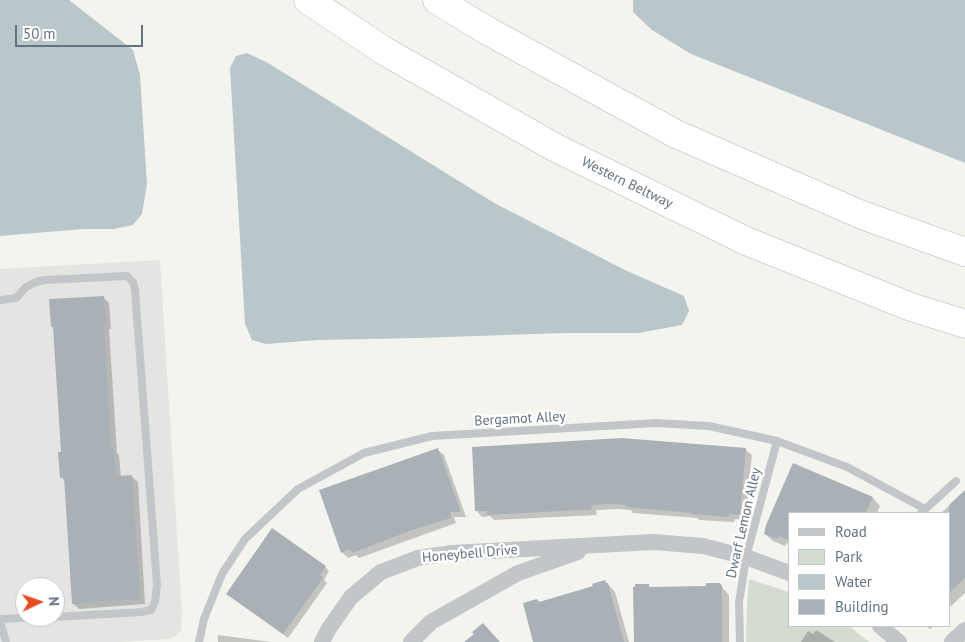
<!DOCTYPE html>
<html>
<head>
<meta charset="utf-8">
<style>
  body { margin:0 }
  #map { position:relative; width:965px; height:642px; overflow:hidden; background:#f4f4ef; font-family:"PT Sans",sans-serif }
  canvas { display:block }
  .legend { position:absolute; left:788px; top:512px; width:162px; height:115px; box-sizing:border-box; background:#fff; border:1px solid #c0c7cd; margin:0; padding:6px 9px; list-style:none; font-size:15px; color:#627381 }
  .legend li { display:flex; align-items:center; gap:10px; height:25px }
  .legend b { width:25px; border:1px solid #c0c7cd }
  .north { position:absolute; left:15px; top:577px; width:50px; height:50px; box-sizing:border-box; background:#fff; border:1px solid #c0c7cd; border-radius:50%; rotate:87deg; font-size:14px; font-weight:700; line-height:20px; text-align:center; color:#627381 }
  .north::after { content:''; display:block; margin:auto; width:18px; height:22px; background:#e54c1e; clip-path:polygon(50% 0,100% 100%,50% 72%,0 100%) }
  .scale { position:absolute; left:15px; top:25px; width:128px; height:22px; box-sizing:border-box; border:2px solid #627381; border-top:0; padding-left:6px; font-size:15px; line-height:18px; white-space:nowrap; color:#627381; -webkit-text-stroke:4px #fff; paint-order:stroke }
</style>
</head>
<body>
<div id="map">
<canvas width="965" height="642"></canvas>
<ul class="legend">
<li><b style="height:6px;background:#c3c6c9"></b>Road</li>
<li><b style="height:14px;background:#d4dbd0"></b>Park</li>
<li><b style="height:14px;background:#b9c6ca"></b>Water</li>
<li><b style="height:14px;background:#a9b1b6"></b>Building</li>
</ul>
<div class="north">N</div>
<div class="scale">50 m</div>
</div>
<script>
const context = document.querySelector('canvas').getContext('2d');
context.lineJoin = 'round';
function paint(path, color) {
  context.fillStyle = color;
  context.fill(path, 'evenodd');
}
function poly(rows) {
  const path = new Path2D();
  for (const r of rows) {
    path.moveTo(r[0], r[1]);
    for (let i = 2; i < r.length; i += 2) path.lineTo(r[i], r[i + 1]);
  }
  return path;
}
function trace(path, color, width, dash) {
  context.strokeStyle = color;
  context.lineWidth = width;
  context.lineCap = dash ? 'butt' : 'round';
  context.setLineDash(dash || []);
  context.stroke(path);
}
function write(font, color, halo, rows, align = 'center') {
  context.font = font + ' "PT Sans",sans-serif';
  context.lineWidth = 5;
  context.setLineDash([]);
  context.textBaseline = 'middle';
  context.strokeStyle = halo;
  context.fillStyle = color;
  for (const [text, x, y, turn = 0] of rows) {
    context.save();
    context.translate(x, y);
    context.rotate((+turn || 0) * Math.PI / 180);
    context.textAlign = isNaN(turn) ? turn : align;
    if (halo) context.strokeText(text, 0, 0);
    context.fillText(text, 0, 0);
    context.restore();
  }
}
paint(poly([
  [160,260,182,615,181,630,176,636,169,639,118,642,0,642,0,269],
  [25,587,55,587,55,617,25,617]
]), '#e4e5e3');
paint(poly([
  [749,579,789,592,789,626,849,626,869,642,746,642,747,603]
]), '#d4dbd0');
paint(poly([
  [0,0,69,0,133,50,140,75,147,184,142,214,133,225,114,229,83,229,0,236],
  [633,0,965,0,965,163,691,54,652,30,633,12],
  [247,53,268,63,496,204,625,270,684,296,689,311,682,325,638,333,563,333,418,338,318,340,266,344,252,340,245,324,230,68,236,56]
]), '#b9c6ca');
paint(poly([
  [103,297,109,303,111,329,109,329,117,453,119,455,121,477,132,477,138,482,145,604,79,609,73,603,66,482,61,477,62,453,55,329,52,326],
  [438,450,444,455,466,517,454,517,456,523,359,558,356,555,348,558,342,552],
  [746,450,752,455,745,520,735,519,734,522,699,520,697,518,633,513,631,510,617,509,596,510,597,515,494,520,490,516,482,517,477,511],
  [793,464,873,498,880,506,877,513,789,513,789,544,787,543,785,546,773,541,765,534],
  [965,492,965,593,949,608,949,513,941,513],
  [325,567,329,571,324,580,327,583,288,638,227,594],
  [605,581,615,592,629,642,535,642,540,603,594,587],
  [648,585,652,589,707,587,720,585,729,595,729,642,636,642],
  [925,626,933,626,930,629],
  [816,630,835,642,801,642,808,631,813,634],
  [218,635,271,642,218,642]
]), '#0003');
paint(poly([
  [104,296,106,324,104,324,111,448,114,448,116,476,132,475,140,599,72,604,64,477,60,478,58,452,61,452,53,327,51,327,49,299],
  [622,438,746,448,740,515,729,514,729,517,692,514,692,513,626,507,626,505,611,504,591,505,592,510,580,510,487,515,487,511,475,511,472,447],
  [438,448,461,512,450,512,451,518,415,529,352,553,350,549,341,553,319,490],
  [793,463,873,497,866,513,789,513,789,541,779,536,778,539,764,534,766,525],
  [965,490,965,578,949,593,949,505],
  [272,528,326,566,320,575,323,578,283,634,226,594],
  [605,580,606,583,608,583,624,642,533,642,523,603,537,599,539,602,593,586,592,584],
  [706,583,720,583,722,586,722,642,634,642,633,587,635,587,635,584,649,584,649,587,706,586],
  [483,623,500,642,464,642,474,634,472,632]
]), '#a9b1b6');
const motorway = poly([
  [308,0,386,52,556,148,746,241,911,307,965,324],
  [437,0,486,30,676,134,862,215,965,252]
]);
trace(motorway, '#b3b6b9', 29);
trace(poly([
  [0,300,16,298,26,287,36,282,45,280,127,276,133,282,135,290,157,585,155,602,151,610,142,612,55,617],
  [921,513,956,481],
  [0,619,47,617],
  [0,620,6,642],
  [199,642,204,619,222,574,245,539,298,489,364,453,432,436,656,423,709,426,777,441,847,467,925,509],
  [740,642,739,603,746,557,777,441]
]), '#c3c6c9', 8);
trace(poly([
  [880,626,899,642],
  [322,642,328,630,351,597,381,572,418,558,452,553,653,542,703,546,746,557,789,573],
  [411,642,431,622,518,573,578,552],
  [952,642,965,630]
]), '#c3c6c9', 16);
trace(motorway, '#fff', 28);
write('14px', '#627381', '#fff', [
  ["Western Beltway",627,183,26],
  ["Bergamot Alley",520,419,-3],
  ["Dwarf Lemon Alley",744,523,-77],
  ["Honeybell Drive",470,554,-5]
]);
</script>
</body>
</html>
